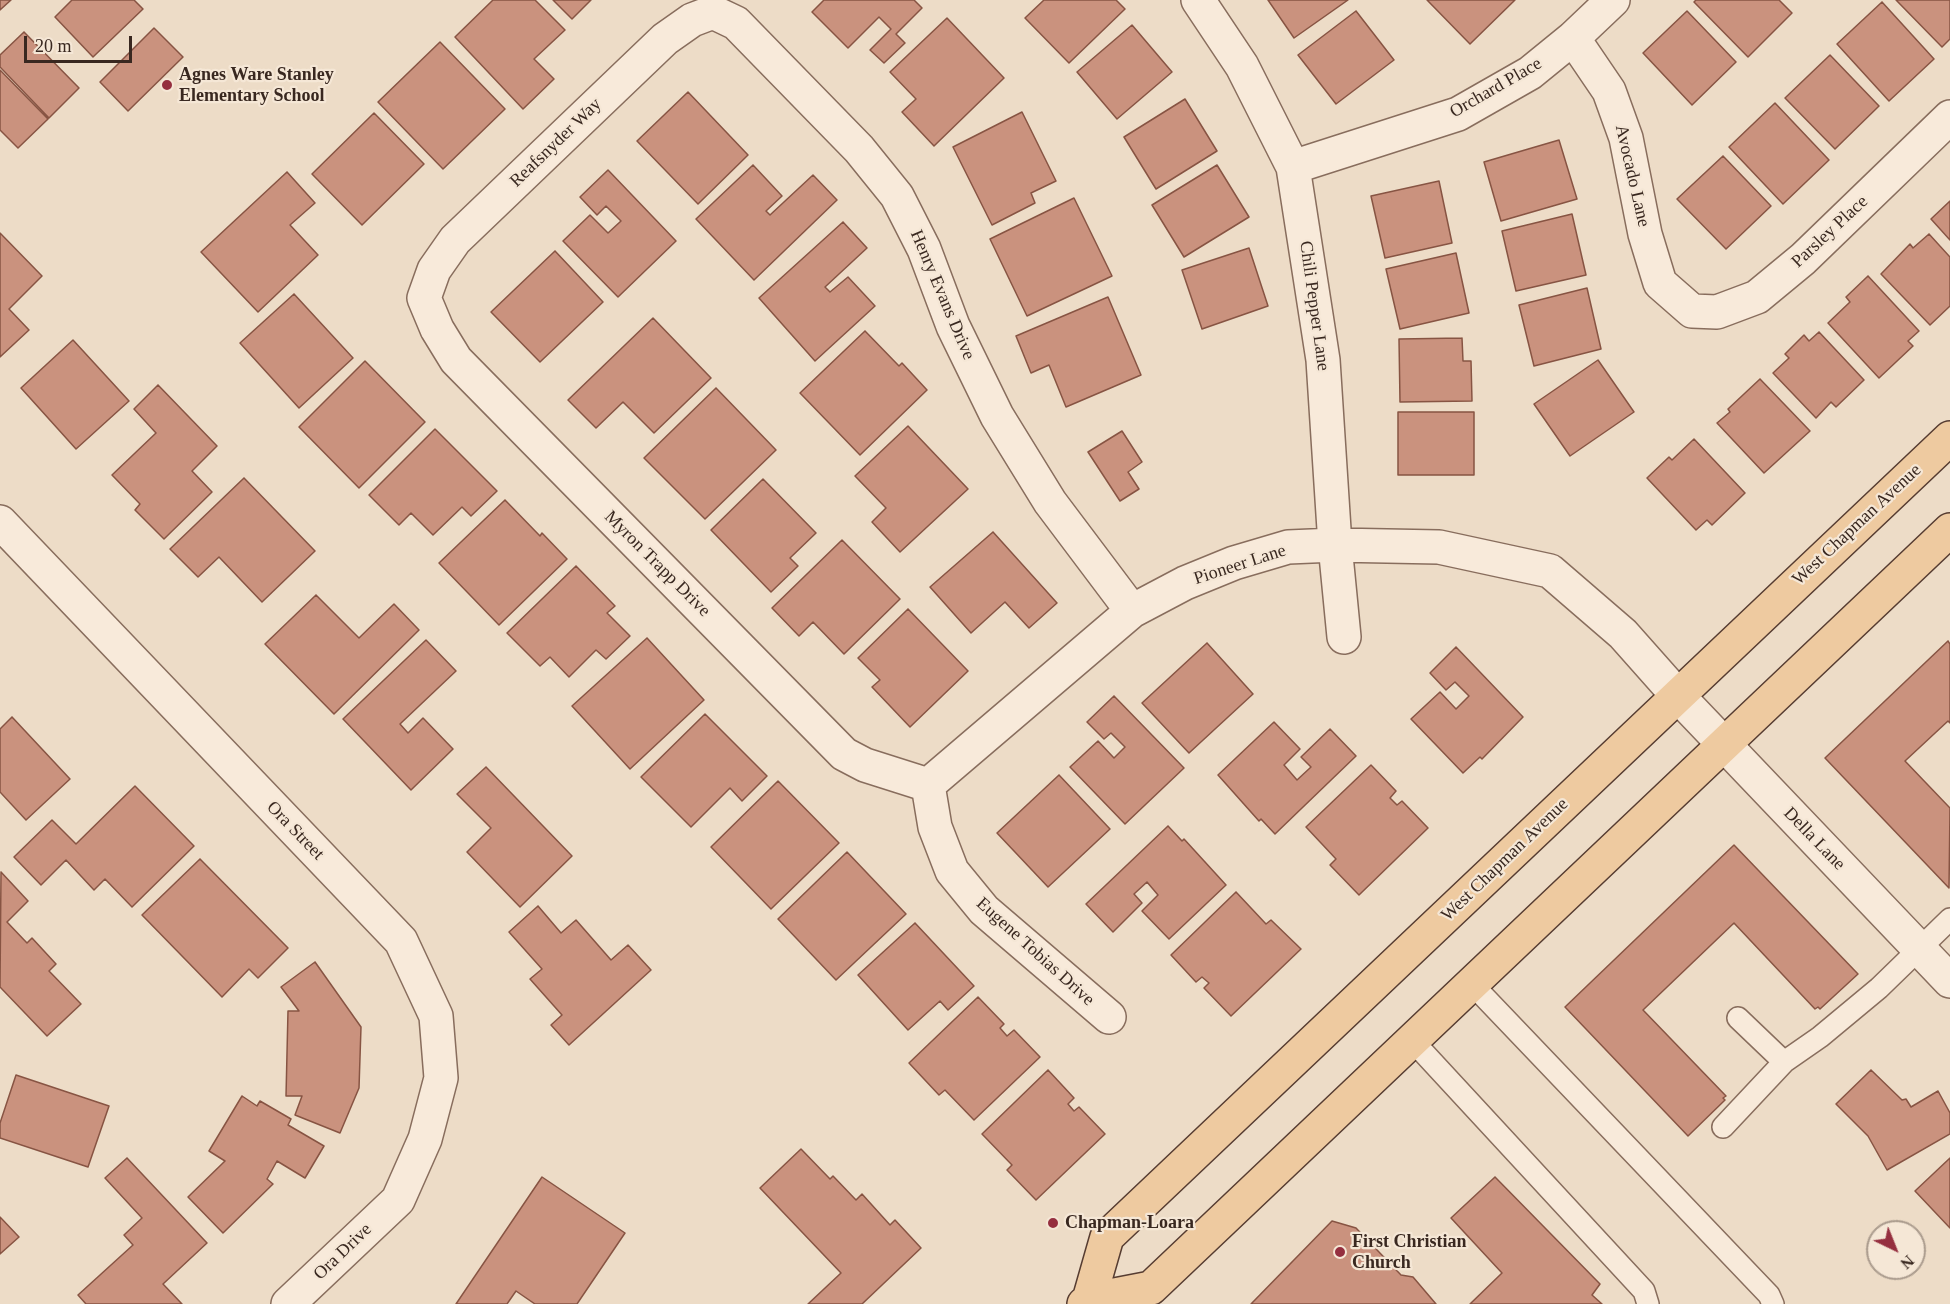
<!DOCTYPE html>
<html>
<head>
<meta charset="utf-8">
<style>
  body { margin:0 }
  #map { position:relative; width:1950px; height:1304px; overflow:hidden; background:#eddcc7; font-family:"Times New Roman",serif }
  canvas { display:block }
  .north { position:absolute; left:1866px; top:1220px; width:60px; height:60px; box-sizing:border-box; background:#f5e7d6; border:2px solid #aa9b8d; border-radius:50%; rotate:137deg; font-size:16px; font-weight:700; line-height:24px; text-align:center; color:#392820 }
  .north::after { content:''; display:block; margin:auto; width:21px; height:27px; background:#952f3f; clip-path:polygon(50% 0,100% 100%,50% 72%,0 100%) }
  .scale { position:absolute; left:24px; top:36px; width:108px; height:27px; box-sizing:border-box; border:3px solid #392820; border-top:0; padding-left:8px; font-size:18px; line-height:21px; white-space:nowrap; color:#392820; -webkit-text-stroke:4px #f5e7d6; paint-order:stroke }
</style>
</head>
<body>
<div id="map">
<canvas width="1950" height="1304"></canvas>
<div class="north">N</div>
<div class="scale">20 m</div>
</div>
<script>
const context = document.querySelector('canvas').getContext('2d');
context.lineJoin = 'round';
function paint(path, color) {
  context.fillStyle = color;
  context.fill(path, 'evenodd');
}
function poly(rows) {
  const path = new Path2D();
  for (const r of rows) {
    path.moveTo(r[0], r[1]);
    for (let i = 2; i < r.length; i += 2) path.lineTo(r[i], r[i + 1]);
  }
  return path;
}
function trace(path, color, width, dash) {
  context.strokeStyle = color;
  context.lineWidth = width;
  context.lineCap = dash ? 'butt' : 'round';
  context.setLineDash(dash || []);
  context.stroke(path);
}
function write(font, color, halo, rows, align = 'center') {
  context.font = font + ' "Times New Roman",serif';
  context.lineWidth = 4.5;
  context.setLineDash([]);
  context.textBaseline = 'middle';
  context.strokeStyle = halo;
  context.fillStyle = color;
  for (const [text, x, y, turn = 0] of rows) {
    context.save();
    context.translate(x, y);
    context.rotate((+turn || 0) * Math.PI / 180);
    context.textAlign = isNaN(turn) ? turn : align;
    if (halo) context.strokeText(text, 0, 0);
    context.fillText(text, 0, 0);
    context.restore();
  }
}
const building = poly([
  [0,0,11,0,0,10,0,0],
  [72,0,134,0,143,9,93,57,55,17,72,0],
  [493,0,535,0,565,30,534,59,554,79,523,109,455,37,493,0],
  [553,0,591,0,572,19,553,0],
  [824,0,914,0,922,8,896,34,905,43,884,63,870,50,891,29,879,17,848,48,812,12,824,0],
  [1044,0,1116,0,1125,9,1069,63,1025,18,1044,0],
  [1268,0,1348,0,1294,38,1268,0],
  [1427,0,1515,0,1470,44,1427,0],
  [1696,0,1779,0,1792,13,1748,57,1694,2,1696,0],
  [1896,0,1950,0,1950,39,1942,47,1896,0],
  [1882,2,1934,59,1889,101,1837,44,1882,2],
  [1356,11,1394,60,1336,104,1298,55,1356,11],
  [1687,11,1736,62,1692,105,1643,53,1687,11],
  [947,18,1004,78,934,146,902,112,916,99,890,72,947,18],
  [1132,25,1172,72,1117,119,1077,72,1132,25],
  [154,28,183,57,128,111,100,82,154,28],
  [24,32,79,88,49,118,0,67,0,55,24,32],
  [440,42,505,109,443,169,378,102,440,42],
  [1830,55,1879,106,1835,149,1785,98,1830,55],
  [0,70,48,119,18,148,0,130,0,70],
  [688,92,748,155,698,204,637,141,688,92],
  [1185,99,1217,151,1156,189,1124,137,1185,99],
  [1775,103,1829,160,1783,204,1729,147,1775,103],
  [1022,112,1056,181,1031,193,1035,203,992,225,953,147,1022,112],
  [374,113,424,164,362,225,312,174,374,113],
  [1559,140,1577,199,1501,221,1484,162,1559,140],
  [1723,156,1771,206,1726,249,1677,199,1723,156],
  [753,165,782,196,766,211,770,215,813,175,837,200,754,280,696,219,753,165],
  [1217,165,1249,217,1184,257,1152,205,1217,165],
  [608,170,676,241,618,297,563,241,590,215,608,233,621,221,606,206,597,215,580,197,608,170],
  [287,172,315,203,290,225,318,255,258,312,201,252,287,172],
  [1439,181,1452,243,1385,258,1371,196,1439,181],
  [1074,198,1112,276,1027,316,990,239,1074,198],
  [1950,201,1950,240,1931,219,1950,201],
  [1572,214,1586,275,1516,291,1502,231,1572,214],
  [843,222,867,248,825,287,830,292,848,277,875,306,815,361,759,298,843,222],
  [0,233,42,276,9,309,29,330,0,357,0,233],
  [1929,234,1950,257,1950,306,1930,325,1881,274,1910,244,1913,248,1929,234],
  [1249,248,1268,306,1202,329,1182,270,1249,248],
  [555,251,603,302,540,362,491,312,555,251],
  [1456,253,1469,313,1400,329,1386,269,1456,253],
  [1868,276,1919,331,1908,341,1913,346,1879,378,1828,323,1850,302,1846,297,1868,276],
  [1587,288,1601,349,1534,366,1519,305,1587,288],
  [294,294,353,358,299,408,240,343,294,294],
  [1108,297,1141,375,1066,407,1049,365,1031,373,1016,336,1108,297],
  [653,318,711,378,654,433,623,402,596,428,568,400,653,318],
  [865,331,899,366,902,363,927,390,860,455,800,393,865,331],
  [1819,332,1864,380,1836,407,1831,402,1816,418,1773,373,1789,358,1785,354,1804,335,1809,341,1819,332],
  [1462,338,1463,361,1471,361,1472,401,1400,402,1399,339,1462,338],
  [73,340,129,401,76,449,21,388,73,340],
  [1598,360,1634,412,1570,456,1534,404,1598,360],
  [365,361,425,422,359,488,299,427,365,361],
  [1760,379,1810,431,1764,473,1717,423,1730,412,1728,409,1760,379],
  [158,385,217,446,192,471,212,492,164,539,135,510,140,504,112,475,156,433,134,409,158,385],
  [716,388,776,450,705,519,644,458,716,388],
  [1398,412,1474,412,1474,475,1398,475,1398,412],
  [908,426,968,489,900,552,872,522,886,508,855,476,908,426],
  [435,429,497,491,471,516,462,507,433,535,411,513,399,525,369,495,435,429],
  [1122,431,1142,462,1128,472,1139,489,1120,501,1088,452,1122,431],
  [1694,439,1745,493,1712,525,1707,520,1696,530,1647,478,1669,457,1672,460,1694,439],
  [244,478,315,551,262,602,219,557,198,577,170,549,244,478],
  [763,479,816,533,790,558,798,566,771,592,711,530,763,479],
  [505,500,540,536,542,533,567,559,499,625,439,563,505,500],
  [993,532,1057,603,1029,628,1005,602,971,633,930,587,993,532],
  [842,540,900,599,844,654,813,622,799,636,772,608,842,540],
  [576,566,615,606,607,613,630,636,606,659,596,650,569,677,550,657,540,666,507,633,576,566],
  [316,595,359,638,394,604,419,630,334,714,265,644,316,595],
  [908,609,968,671,910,727,872,687,880,680,858,658,908,609],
  [647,638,704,700,630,769,572,706,647,638],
  [426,640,456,671,400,724,408,733,423,718,453,749,411,790,343,719,426,640],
  [1948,641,1950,644,1950,723,1948,721,1905,761,1950,808,1949,888,1825,758,1948,641],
  [1207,643,1253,694,1189,753,1142,703,1207,643],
  [1456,647,1523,717,1482,759,1480,757,1463,773,1411,719,1440,692,1456,709,1469,696,1455,682,1446,690,1430,673,1456,647],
  [1114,696,1184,768,1125,824,1070,767,1098,741,1114,758,1125,747,1111,733,1104,739,1087,722,1114,696],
  [705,714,767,776,742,801,730,788,691,827,641,777,705,714],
  [12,717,70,779,26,820,0,792,0,729,12,717],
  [1274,722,1300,749,1284,765,1297,780,1311,767,1301,757,1330,729,1356,756,1275,834,1261,819,1259,821,1218,775,1274,722],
  [1371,765,1396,791,1390,798,1397,805,1402,801,1428,828,1359,895,1330,865,1336,859,1306,827,1371,765],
  [486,767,572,856,520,907,467,852,491,828,457,794,486,767],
  [1059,775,1110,829,1048,887,997,833,1059,775],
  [778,781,839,843,771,909,711,847,778,781],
  [135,786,194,846,132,907,105,879,94,890,66,860,41,885,14,857,52,820,76,844,135,786],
  [1168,826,1182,841,1184,839,1226,885,1169,939,1142,911,1158,895,1147,882,1134,894,1142,903,1113,932,1086,904,1168,826],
  [1734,845,1858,974,1820,1009,1818,1007,1815,1009,1734,923,1643,1010,1726,1096,1723,1098,1725,1100,1688,1136,1565,1007,1734,845],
  [847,852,906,914,836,980,778,919,847,852],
  [200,859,288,948,258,978,249,969,222,997,142,915,200,859],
  [1,872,28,901,7,922,27,943,32,938,56,964,49,971,81,1004,47,1036,0,987,1,872],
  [1236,892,1266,924,1271,920,1301,949,1231,1016,1204,988,1209,983,1202,977,1196,982,1171,955,1236,892],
  [538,906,561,933,576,920,611,960,628,945,651,970,569,1045,551,1025,562,1015,530,979,542,969,509,932,538,906],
  [915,923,974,986,948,1010,940,1001,908,1030,858,975,915,923],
  [315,962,361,1027,359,1088,340,1133,295,1115,302,1096,286,1096,288,1011,299,1011,281,987,315,962],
  [978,997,1004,1024,1000,1028,1007,1036,1014,1030,1040,1057,974,1120,945,1090,939,1095,909,1063,978,997],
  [1048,1070,1074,1098,1068,1104,1074,1111,1079,1107,1105,1134,1036,1200,1007,1170,1012,1165,982,1134,1048,1070],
  [1871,1070,1902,1100,1906,1099,1911,1107,1938,1091,1950,1113,1950,1134,1887,1170,1868,1136,1836,1104,1871,1070],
  [16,1075,109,1106,88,1167,0,1138,0,1123,16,1075],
  [242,1096,257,1106,260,1101,291,1119,288,1125,324,1146,305,1178,277,1161,267,1179,273,1184,223,1233,188,1197,225,1161,209,1151,242,1096],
  [801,1149,830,1179,833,1176,856,1200,862,1194,890,1225,895,1220,921,1248,862,1304,808,1304,841,1273,760,1188,801,1149],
  [127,1158,207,1243,163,1284,182,1304,86,1304,78,1295,133,1245,124,1235,142,1218,105,1178,127,1158],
  [1950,1158,1950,1228,1915,1191,1950,1158],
  [542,1177,625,1233,577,1304,535,1304,516,1291,507,1304,456,1304,542,1177],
  [1495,1177,1600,1284,1592,1295,1602,1304,1470,1304,1502,1273,1451,1218,1495,1177],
  [0,1217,19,1237,0,1254,0,1217],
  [1332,1221,1356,1228,1401,1275,1413,1277,1436,1304,1251,1304,1332,1221]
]);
paint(building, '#ca927e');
trace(building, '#875443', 1.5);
const lane = poly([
  [1471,983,1769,1295,1773,1304],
  [1738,1018,1784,1062,1820,1037,1879,988,1950,919],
  [1411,1039,1644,1291,1648,1304],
  [1723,1127,1784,1062]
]);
const street = poly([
  [1198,0,1242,66,1293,167,1323,360,1335,545,1344,637],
  [1573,38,1609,91,1626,138,1645,234,1660,283,1692,311,1717,312,1757,297,1803,259,1950,117],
  [1293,167,1458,114,1530,73,1573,38,1613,0],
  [0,522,401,941,436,1016,441,1078,425,1139,398,1200,288,1304],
  [928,785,865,765,844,754,456,360,437,329,424,298,434,270,455,240,665,39,692,20,713,12,736,23,859,149,897,196,924,249,953,326,997,416,1050,502,1132,611],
  [928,785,1132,611,1185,583,1234,563,1288,547,1335,545,1439,547,1550,571,1623,634,1678,696,1950,981],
  [928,785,935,827,952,871,984,910,1109,1017]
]);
const primary = poly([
  [1089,1300,1151,1288,1950,530],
  [1084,1304,1089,1300,1107,1237,1950,438]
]);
trace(lane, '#886d5d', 24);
trace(street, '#886d5d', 36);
trace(primary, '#563c31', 36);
trace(lane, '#f8eada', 21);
trace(street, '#f8eada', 33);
trace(primary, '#eecaa0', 33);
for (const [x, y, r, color] of [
  [167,85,6,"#952f3f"],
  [1053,1223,6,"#952f3f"],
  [1340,1252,6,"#952f3f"]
]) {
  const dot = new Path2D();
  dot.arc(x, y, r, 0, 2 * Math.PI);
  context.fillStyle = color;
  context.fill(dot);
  trace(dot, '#f5e7d6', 2);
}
write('bold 18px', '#392820', '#f5e7d6', [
  ["Agnes Ware Stanley",179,75],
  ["Elementary School",179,96],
  ["Chapman-Loara",1065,1223],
  ["First Christian",1352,1242],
  ["Church",1352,1263]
], 'left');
write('18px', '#392820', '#f5e7d6', [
  ["Orchard Place",1496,88,-30],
  ["Reafsnyder Way",556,143,-44],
  ["Avocado Lane",1632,176,77],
  ["Parsley Place",1830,232,-43],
  ["Henry Evans Drive",942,295,67],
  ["Chili Pepper Lane",1314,306,82],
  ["West Chapman Avenue",1857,525,-43],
  ["Myron Trapp Drive",657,564,45],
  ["Pioneer Lane",1240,565,-18],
  ["Ora Street",295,831,46],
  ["Della Lane",1814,839,46],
  ["West Chapman Avenue",1505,860,-44],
  ["Eugene Tobias Drive",1035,952,42],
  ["Ora Drive",343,1252,-44]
]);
</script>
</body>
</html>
